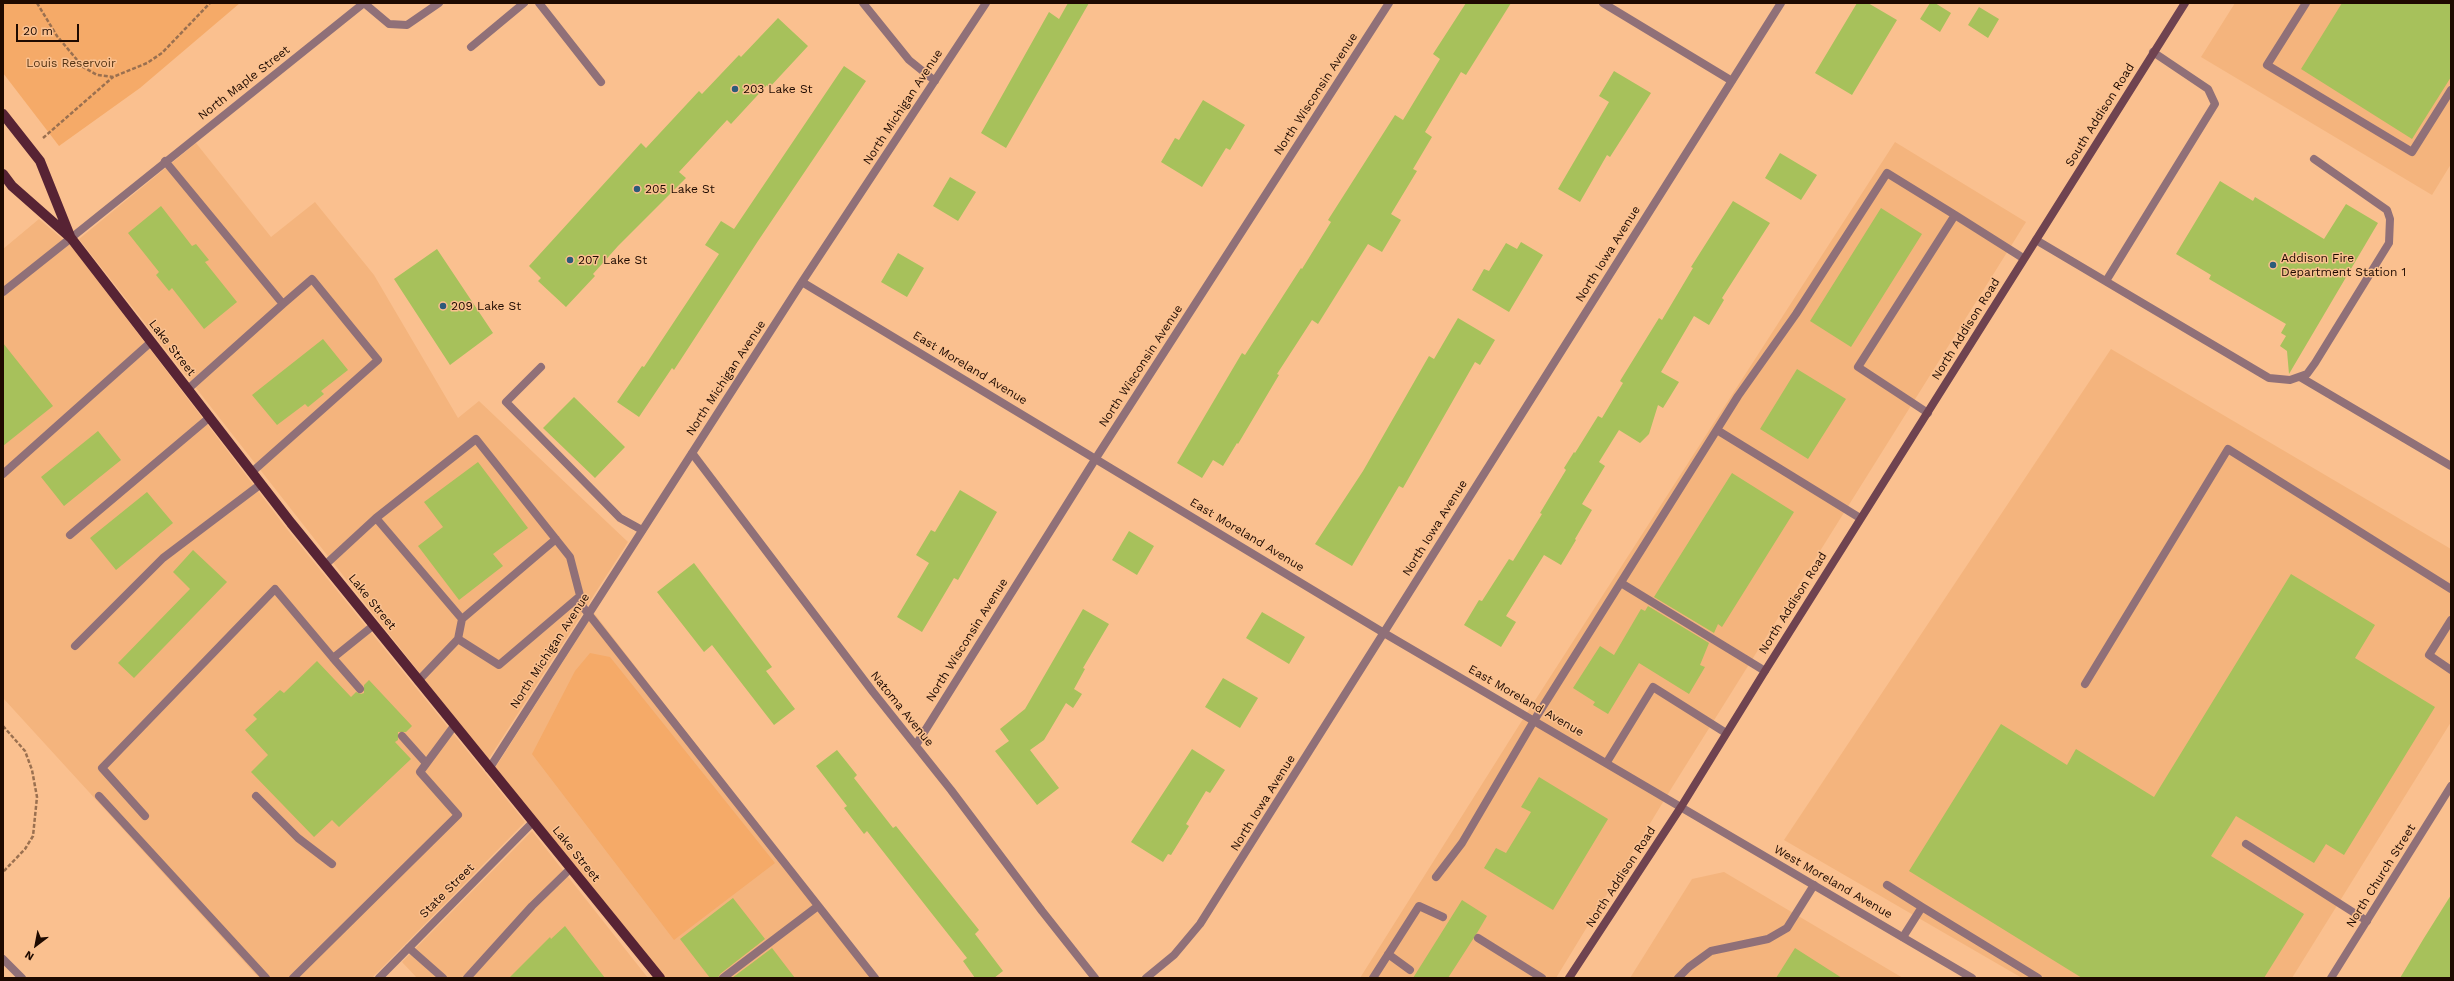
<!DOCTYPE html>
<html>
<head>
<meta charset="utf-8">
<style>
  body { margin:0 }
  #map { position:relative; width:2454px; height:981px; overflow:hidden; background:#fac08f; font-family:"Work Sans",sans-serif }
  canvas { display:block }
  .frame { position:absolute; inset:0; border:4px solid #1e0a00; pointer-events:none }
  .north { position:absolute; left:16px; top:925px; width:40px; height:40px; -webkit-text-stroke:3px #fac08f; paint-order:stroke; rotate:212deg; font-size:11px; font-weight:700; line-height:16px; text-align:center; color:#1e0a00 }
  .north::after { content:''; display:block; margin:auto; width:14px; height:18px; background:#1e0a00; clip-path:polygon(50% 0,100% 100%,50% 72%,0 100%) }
  .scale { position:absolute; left:16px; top:24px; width:63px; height:18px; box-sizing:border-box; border:2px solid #1e0a00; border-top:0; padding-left:5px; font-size:12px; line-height:14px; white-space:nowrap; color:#1e0a00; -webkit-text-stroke:3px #fac08f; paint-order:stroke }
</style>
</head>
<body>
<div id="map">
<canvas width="2454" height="981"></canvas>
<div class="frame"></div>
<div class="north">N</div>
<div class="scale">20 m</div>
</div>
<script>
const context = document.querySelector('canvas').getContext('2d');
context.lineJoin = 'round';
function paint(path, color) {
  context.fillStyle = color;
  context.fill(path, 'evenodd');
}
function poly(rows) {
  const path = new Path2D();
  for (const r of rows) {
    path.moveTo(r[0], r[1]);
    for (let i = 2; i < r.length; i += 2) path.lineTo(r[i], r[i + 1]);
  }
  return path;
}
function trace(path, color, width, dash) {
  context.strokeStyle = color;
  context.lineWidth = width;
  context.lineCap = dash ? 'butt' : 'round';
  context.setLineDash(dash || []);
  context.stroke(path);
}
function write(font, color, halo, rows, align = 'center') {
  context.font = font + ' "Work Sans",sans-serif';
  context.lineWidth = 3;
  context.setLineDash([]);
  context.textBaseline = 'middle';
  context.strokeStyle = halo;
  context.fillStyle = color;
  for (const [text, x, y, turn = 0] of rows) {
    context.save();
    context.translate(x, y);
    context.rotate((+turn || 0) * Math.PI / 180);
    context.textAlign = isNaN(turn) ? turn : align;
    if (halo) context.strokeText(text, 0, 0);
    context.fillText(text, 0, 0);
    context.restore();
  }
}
paint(poly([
  [2235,3,2451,3,2451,164,2432,195,2201,57],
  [1895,142,2026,222,1671,789,1556,978,1360,978,1523,719],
  [196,143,271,237,315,202,374,275,458,418,479,401,628,542,488,760,79,239],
  [39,219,72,247,287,529,525,822,372,978,259,978,3,698,3,249],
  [2111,349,2451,549,2451,722,2292,978,2022,978,1784,840],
  [594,613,877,978,662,978,495,768],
  [532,831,648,978,417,978,402,962],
  [1724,872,1903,978,1630,978,1692,879]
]), '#f4b47d');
paint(poly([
  [3,3,240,3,140,88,59,146,3,73],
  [590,653,610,657,775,863,674,940,532,754,575,671]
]), '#f5aa68');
paint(poly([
  [1068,3,1089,3,1006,148,981,133,1049,12,1059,19],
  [1466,3,1511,3,1466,75,1461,72,1425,132,1432,137,1413,169,1417,171,1391,214,1401,220,1382,252,1368,244,1318,324,1312,320,1277,374,1279,375,1238,444,1237,443,1223,466,1213,460,1202,478,1177,463,1242,353,1245,355,1301,268,1302,269,1331,222,1328,220,1395,115,1403,120,1440,59,1433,54],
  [1857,3,1868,3,1897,20,1852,95,1815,73],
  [1930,3,1935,3,1951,13,1940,32,1920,19],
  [2342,3,2451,3,2451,77,2412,139,2301,69],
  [1979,7,1999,19,1988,38,1968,25],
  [778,18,808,46,769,88,767,85,731,124,727,120,679,172,686,178,618,246,593,274,595,276,566,307,538,281,541,278,529,266,641,143,646,148,699,91,702,94,739,55,741,57],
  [844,66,866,81,758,241,674,370,672,368,639,417,617,402,642,366,644,367,719,254,705,245,721,221,734,229],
  [1614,71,1651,93,1610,157,1607,155,1580,202,1558,189,1609,102,1599,96],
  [1203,100,1245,125,1230,150,1226,148,1202,187,1161,162,1175,138,1179,140],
  [1780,153,1817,175,1801,200,1765,178],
  [950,177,976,192,958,221,933,206],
  [2220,181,2253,201,2255,197,2324,239,2346,204,2378,223,2289,374,2287,351,2280,346,2286,336,2281,333,2286,324,2209,279,2211,275,2176,254],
  [1733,201,1770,223,1722,298,1724,300,1709,325,1694,316,1661,372,1679,382,1663,408,1658,405,1649,434,1640,443,1619,430,1599,462,1605,466,1582,504,1592,510,1575,539,1576,540,1561,565,1544,555,1506,616,1516,622,1501,647,1464,625,1479,600,1482,601,1509,559,1513,561,1542,514,1540,513,1566,470,1564,468,1574,452,1575,453,1598,416,1602,418,1623,383,1620,381,1659,318,1662,320,1693,268,1691,267],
  [161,206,192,246,196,244,209,260,205,262,237,302,204,329,172,288,169,291,156,275,159,272,128,233],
  [1881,208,1922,234,1851,347,1810,321],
  [1521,242,1543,255,1509,312,1472,290,1484,269,1489,271,1506,243,1517,249],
  [437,249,493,333,450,365,394,279],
  [898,253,924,268,907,297,881,282],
  [1458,318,1495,340,1480,365,1475,362,1403,488,1399,486,1352,566,1315,544,1363,471,1429,356,1434,359],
  [323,339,348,370,321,391,324,394,308,407,305,404,277,425,252,395],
  [3,343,53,406,3,446],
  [1797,369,1846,399,1808,459,1760,429],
  [574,397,625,447,595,478,543,428],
  [98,431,121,460,64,506,41,477],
  [478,462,528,528,493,554,503,566,459,600,418,546,443,527,424,502],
  [1732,473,1794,512,1722,627,1718,624,1714,633,1654,597],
  [960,490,997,512,958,580,954,578,922,632,897,617,929,563,916,555,931,530,935,532],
  [147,492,173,523,116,570,90,538],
  [1129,531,1154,546,1137,575,1112,560],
  [193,550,227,582,134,678,118,663,190,589,173,572],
  [694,563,772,667,766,671,795,709,774,725,712,645,704,652,657,592],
  [2291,574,2375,625,2355,658,2435,707,2344,855,2326,844,2314,863,2236,816,2211,856,2304,914,2264,978,2082,978,1909,871,2001,724,2067,765,2076,749,2154,797],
  [1648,606,1709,643,1700,665,1705,667,1689,694,1639,663,1608,714,1593,705,1595,702,1573,688,1600,646,1614,655,1641,609,1645,611],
  [1083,609,1109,624,1083,668,1085,669,1074,689,1082,694,1073,708,1066,703,1044,740,1030,750,1059,788,1037,805,995,751,1009,741,1000,729,1025,709],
  [1262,612,1305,637,1289,664,1246,638],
  [317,661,351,697,356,692,361,694,364,693,364,685,369,680,412,726,406,732,398,732,398,740,395,742,411,759,339,827,332,820,314,837,251,772,268,755,245,730,257,719,253,715,280,690,284,693],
  [1223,678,1258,698,1240,728,1205,707],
  [1192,749,1225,770,1210,793,1206,791,1186,824,1189,826,1171,855,1168,854,1163,862,1131,842],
  [837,750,857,775,854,778,893,828,896,826,979,930,975,934,1003,971,994,978,975,978,963,961,967,958,929,910,867,831,864,834,844,808,847,806,816,766],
  [1539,777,1608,819,1553,910,1484,868,1496,848,1506,853,1531,812,1521,807],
  [2451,895,2451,978,2400,978,2424,938],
  [733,898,765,939,720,974,718,978,710,978,680,939],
  [1462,900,1487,916,1477,933,1448,978,1413,978],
  [565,926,605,978,509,978,550,937,551,939],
  [772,948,795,978,732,978],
  [1795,948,1842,978,1776,978]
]), '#a7c15b');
trace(poly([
  [37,3,57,36,83,67,97,75,113,77,147,63,162,53,210,3],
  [43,138,113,77],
  [3,726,25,751,32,770,37,797,33,836,25,849,3,872]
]), '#9a7050', 2.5, [4, 2]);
trace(poly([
  [2306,3,2267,65,2412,152,2451,90],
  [165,161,283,304,312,279,378,360,252,472],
  [2036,240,2269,378,2290,380,2307,374,2315,363,2389,243,2390,219,2387,210,2314,159],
  [2106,281,2215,104,2208,89,2153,52],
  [3,292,71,238],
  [541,367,506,402,620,518,642,530],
  [2300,377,2451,466],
  [188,389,283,304],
  [1928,413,1858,367,1955,215,2023,258],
  [1717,430,1860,518],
  [3,474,151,342],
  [376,518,462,619],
  [70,535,210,417],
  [325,565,376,518,476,439,570,557,583,607,875,978],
  [1621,583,1765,671],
  [2451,620,2429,655,2451,670],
  [458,639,499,665,580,596],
  [75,646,163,558,261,484],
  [333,658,360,689],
  [418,681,458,639,462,619,556,539],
  [2085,684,2228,449,2451,589],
  [402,736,426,763],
  [1607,762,1653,687,1726,733],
  [99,796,266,978],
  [256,796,298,838,332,864],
  [145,816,102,768,275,589,333,658,374,625],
  [2246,844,2367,921],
  [1436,877,1462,843,1535,719,1738,396,1796,314,1887,173,1955,215],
  [1887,885,1922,907],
  [1903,937,1922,907,2038,978],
  [1478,938,1542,978],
  [409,948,443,978],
  [1388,954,1410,970],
  [293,978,458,815,420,772,454,726],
  [467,978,532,906,570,869],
  [723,978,818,906],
  [1373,978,1419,906,1443,917],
  [1678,978,1689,967,1711,951,1768,939,1787,928,1814,885]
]), '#907078', 8);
trace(poly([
  [539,3,601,82],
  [863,3,909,60,935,81],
  [1603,3,1732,81],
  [471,47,524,3],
  [71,238,364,3,389,24,407,25,439,3],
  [802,282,1384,633,1972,978],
  [692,453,873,692,951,790,1042,911,1095,978],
  [916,745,1096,458,1389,3],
  [489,769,802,282,986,3],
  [3,959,22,978],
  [379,978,533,822],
  [1146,978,1174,955,1200,924,1781,3],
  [2331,978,2451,786]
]), '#907078', 8);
trace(poly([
  [1569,978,1681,807,1765,671,2185,3]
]), '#6f4350', 8);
trace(poly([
  [3,114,40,161,70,236],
  [3,174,12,186,71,238,291,523,660,978]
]), '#572334', 10);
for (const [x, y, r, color] of [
  [735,89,4,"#2d5b7a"],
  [637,189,4,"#2d5b7a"],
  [570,260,4,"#2d5b7a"],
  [2273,265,4,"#2d5b7a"],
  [443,306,4,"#2d5b7a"]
]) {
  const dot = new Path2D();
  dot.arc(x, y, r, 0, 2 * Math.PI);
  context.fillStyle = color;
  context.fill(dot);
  trace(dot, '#fac08f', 1.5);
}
write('12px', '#533213', '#fac08f', [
  ["Louis Reservoir",71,63]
]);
write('12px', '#1e0a00', '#fac08f', [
  ["North Maple Street",244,83,-38],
  ["North Wisconsin Avenue",1316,94,-57],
  ["North Michigan Avenue",903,107,-57],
  ["South Addison Road",2100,115,-58],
  ["North Iowa Avenue",1608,254,-58],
  ["North Addison Road",1966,329,-58],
  ["Lake Street",172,348,52],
  ["North Wisconsin Avenue",1141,366,-57],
  ["East Moreland Avenue",970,368,31],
  ["North Michigan Avenue",726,378,-57],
  ["North Iowa Avenue",1435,528,-58],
  ["East Moreland Avenue",1247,535,31],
  ["Lake Street",372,602,51],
  ["North Addison Road",1793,603,-58],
  ["North Wisconsin Avenue",967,640,-58],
  ["North Michigan Avenue",550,651,-57],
  ["East Moreland Avenue",1526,701,30],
  ["Natoma Avenue",902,709,51],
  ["North Iowa Avenue",1263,803,-58],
  ["Lake Street",576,854,51],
  ["North Church Street",2381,876,-58],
  ["North Addison Road",1621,877,-57],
  ["West Moreland Avenue",1833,882,30],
  ["State Street",447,891,-45]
]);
write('12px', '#1e0a00', '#fac08f', [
  ["203 Lake St",743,89],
  ["205 Lake St",645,189],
  ["Addison Fire",2281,258],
  ["Department Station 1",2281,272],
  ["207 Lake St",578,260],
  ["209 Lake St",451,306]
], 'left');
</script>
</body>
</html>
